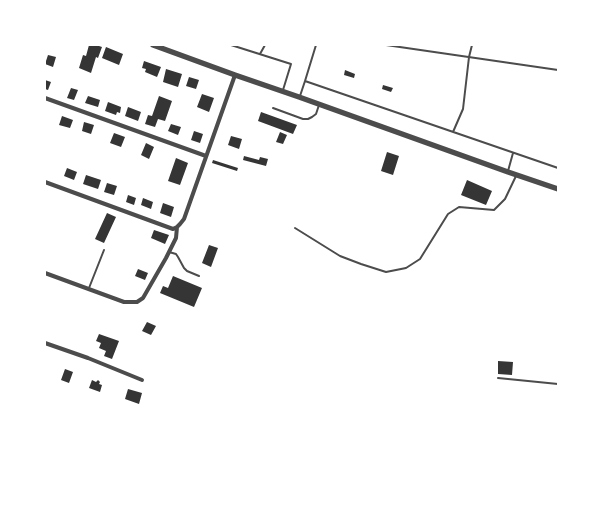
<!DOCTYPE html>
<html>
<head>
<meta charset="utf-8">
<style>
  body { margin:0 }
  #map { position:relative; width:603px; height:514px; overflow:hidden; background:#fff; font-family:Lato,sans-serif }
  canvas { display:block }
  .frame { position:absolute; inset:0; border:46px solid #fff; pointer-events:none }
</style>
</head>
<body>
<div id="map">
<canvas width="603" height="514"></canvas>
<div class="frame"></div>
</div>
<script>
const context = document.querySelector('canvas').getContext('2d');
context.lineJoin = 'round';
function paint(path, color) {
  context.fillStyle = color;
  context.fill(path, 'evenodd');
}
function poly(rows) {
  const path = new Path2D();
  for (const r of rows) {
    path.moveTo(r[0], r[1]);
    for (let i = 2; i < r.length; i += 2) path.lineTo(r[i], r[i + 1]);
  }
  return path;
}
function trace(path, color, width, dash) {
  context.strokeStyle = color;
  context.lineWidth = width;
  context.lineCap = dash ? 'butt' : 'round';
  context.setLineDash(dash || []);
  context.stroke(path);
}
paint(poly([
  [89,45,96,45,102,47,98,58,96,57,91,73,79,68,83,55,86,56],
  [106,47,123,54,119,65,102,58],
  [48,55,56,57,53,67,45,64],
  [144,61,161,67,157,77,145,72,146,69,142,68],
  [166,69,182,74,178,87,163,82],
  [345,70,355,74,354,78,344,75],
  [189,77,199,80,196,89,186,86],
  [45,80,51,82,48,90,45,89],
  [383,85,393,88,391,92,382,89],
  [71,88,78,90,74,100,67,98],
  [202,94,214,98,209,112,197,107],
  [88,96,100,100,98,107,85,103],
  [159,96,172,101,165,121,158,119,155,127,145,124,148,115,152,116],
  [108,102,121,107,120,113,117,112,116,115,105,111],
  [128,107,141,112,138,121,125,116],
  [261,112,297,125,293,134,258,121],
  [62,116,73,120,70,128,59,125],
  [84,122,94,125,91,134,82,131],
  [171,124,181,127,178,135,168,131],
  [194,131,203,134,200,143,191,140],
  [280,132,287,135,283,144,276,142],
  [114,133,125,137,121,147,110,143],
  [231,136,242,139,239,149,228,145],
  [146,143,154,147,149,159,141,155],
  [387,152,399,156,393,175,381,171],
  [244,156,259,160,260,157,268,159,266,166,243,160],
  [176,158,188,163,180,185,168,181],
  [213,160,238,168,237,171,212,163],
  [67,168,77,172,74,180,64,176],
  [86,175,101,180,98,189,83,184],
  [467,180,492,191,486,205,461,195],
  [107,183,117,186,114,195,104,192],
  [128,195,136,198,134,205,126,202],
  [143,198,153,202,151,209,141,205],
  [163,203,174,207,171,217,160,213],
  [107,213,116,217,104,243,95,239],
  [154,230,169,235,165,244,151,238],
  [209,245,218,248,211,267,202,263],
  [138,269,148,273,145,280,135,276],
  [173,276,202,288,194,307,160,293,163,286,168,288],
  [147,322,156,326,151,335,142,331],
  [99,334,119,341,112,359,104,356,106,351,99,348,101,343,96,341],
  [498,361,513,362,512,375,498,374],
  [65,369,73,372,69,383,61,380],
  [92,380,96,382,98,380,100,382,99,384,102,385,100,392,89,388],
  [128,389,142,393,139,404,125,399]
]), '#353535');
trace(poly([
  [231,45,291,64,283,90],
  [386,45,558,70],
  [260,54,265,45],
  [305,81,316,45],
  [300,96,305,81,558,168],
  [273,108,303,119,308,119,312,117,316,114,319,105],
  [453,132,463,109,469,57,472,45],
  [508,171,513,153],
  [295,228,340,256,361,264,386,272,406,268,420,259,448,214,459,207,494,210,505,199,516,176],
  [169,252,176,254,178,257,184,268,187,271,199,276],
  [89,288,104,250],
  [498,378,558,384]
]), '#4c4c4c', 2);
trace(poly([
  [45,98,206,156],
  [45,182,173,229,177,227,180,224,184,219,235,75],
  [45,273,124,302,137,302,143,298,166,258,176,238,177,227],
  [45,343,88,358,142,380]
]), '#4c4c4c', 4);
trace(poly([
  [153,45,235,75,299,97,508,172,558,189]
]), '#4c4c4c', 5.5);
</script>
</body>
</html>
